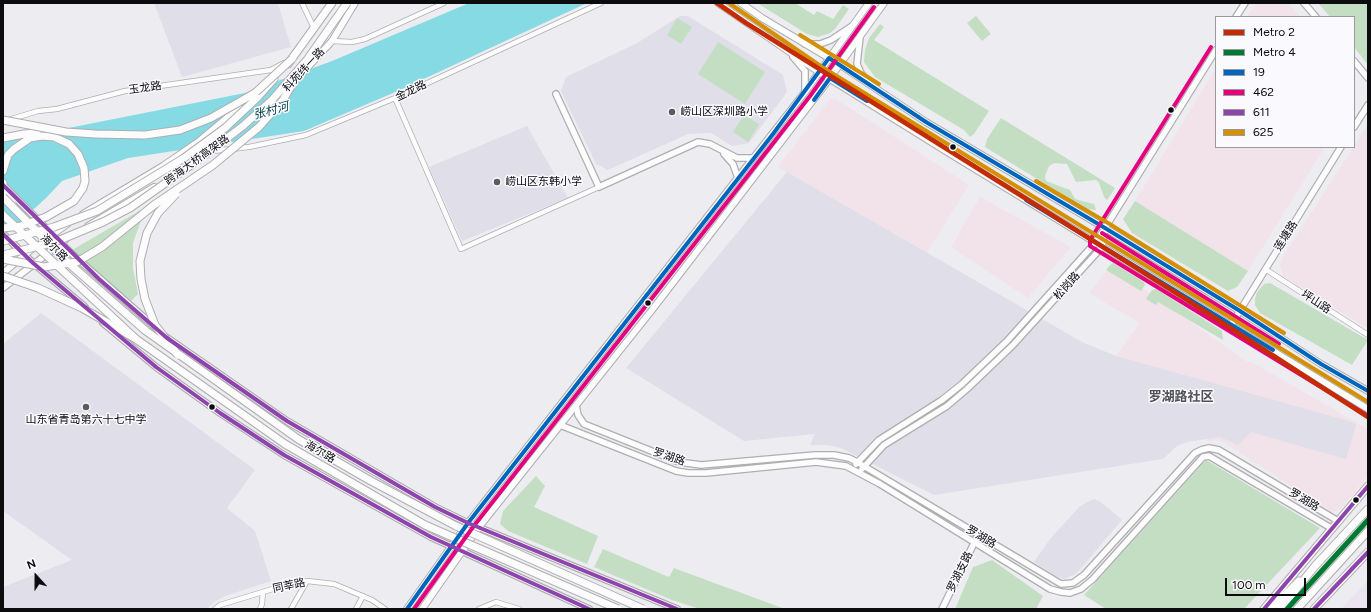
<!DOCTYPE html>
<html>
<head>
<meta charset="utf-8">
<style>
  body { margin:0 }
  #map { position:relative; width:1371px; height:612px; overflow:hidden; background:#ededf1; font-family:Figtree,sans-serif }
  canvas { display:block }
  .frame { position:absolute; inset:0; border:4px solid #0c0c0f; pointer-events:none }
  .legend { position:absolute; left:1215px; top:16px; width:140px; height:132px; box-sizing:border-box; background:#f9f9fe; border:1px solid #9a9a9e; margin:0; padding:5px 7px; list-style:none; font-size:12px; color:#0c0c0f }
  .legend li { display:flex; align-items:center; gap:8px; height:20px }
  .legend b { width:20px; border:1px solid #9a9a9e }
  .north { position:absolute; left:16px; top:556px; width:40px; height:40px; -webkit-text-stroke:3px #f9f9fe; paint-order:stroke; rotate:339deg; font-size:11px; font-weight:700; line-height:16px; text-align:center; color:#0c0c0f }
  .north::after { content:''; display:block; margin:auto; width:14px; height:18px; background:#0c0c0f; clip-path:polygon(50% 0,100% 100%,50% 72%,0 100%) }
  .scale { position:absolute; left:1225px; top:578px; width:81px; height:18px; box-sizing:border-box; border:2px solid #0c0c0f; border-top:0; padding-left:5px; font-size:12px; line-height:14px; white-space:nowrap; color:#0c0c0f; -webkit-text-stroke:3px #f9f9fe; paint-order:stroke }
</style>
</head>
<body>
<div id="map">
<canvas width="1371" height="612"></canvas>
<div class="frame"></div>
<ul class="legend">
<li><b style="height:5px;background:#c42c05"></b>Metro 2</li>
<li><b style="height:5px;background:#007a33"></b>Metro 4</li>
<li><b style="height:5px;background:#0065bd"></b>19</li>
<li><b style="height:5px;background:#e5007d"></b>462</li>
<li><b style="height:5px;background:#8e44ad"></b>611</li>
<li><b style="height:5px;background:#d48f02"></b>625</li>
</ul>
<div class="north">N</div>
<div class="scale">100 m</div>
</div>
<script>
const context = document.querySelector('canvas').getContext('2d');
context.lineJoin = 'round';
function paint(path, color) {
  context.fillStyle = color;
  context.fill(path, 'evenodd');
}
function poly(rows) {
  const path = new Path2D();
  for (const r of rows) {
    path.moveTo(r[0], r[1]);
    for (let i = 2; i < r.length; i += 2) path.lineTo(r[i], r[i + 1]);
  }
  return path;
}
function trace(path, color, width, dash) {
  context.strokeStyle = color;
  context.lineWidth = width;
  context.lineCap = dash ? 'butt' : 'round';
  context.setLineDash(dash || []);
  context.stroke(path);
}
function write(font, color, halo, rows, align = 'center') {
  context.font = font + ' Figtree,"Noto Sans SC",sans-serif';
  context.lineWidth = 3;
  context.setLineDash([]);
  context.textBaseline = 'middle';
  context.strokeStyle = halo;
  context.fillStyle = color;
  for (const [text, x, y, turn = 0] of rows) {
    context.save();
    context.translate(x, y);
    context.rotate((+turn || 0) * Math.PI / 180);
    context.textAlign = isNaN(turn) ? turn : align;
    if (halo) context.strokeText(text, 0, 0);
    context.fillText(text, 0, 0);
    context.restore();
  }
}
paint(poly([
  [1256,3,1288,3,1300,17,1247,17],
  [1216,68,1216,147,1325,147,1248,271,1135,201],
  [830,99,836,99,969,185,927,253,778,167],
  [1368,124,1368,329,1283,276,1280,265,1283,257],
  [980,197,1071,247,1028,298,951,247],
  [1110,269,1117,270,1246,361,1257,365,1368,429,1368,476,1340,510,1331,512,1223,442,1215,440,1207,442,1201,418,1111,362,1140,323,1089,293,1105,273]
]), '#f1e3e9');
paint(poly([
  [1368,580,1368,609,1341,609]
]), '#ebe4f0');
paint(poly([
  [154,3,278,3,291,47,182,77],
  [680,16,688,16,783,75,787,92,749,143,732,146,711,133,688,134,608,170,596,164,561,91,566,77,637,43],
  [527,126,568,198,462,241,429,167],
  [787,172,1082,342,1116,356,1349,421,1356,425,1346,459,1251,432,1238,445,1220,437,1187,442,1177,446,1163,459,934,495,841,448,828,445,810,445,815,434,744,441,626,368],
  [41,313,255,470,227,508,255,531,271,581,225,596,214,602,207,609,3,609,3,587,72,560,3,511,3,344],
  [1094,499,1101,502,1122,520,1076,574,1064,579,1056,576,1034,562,1050,539,1080,506]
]), '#dfdee9');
paint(poly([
  [757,3,795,3,814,15,817,11,833,19,843,5,849,9,835,29,830,33,818,37,807,34],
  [1318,3,1368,3,1368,65,1354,47,1354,17,1330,17],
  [976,16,991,34,982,41,967,23],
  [677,18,692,27,681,44,667,35],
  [880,24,884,27,874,40,989,111,974,134,970,137,964,130,875,77,864,62,865,50,869,38],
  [718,42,765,72,745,104,698,74],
  [744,115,759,124,748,142,733,132],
  [1001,118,1115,188,1108,199,1107,200,1104,197,1099,183,1096,180,1076,182,1067,164,1054,163,1049,166,1045,176,1046,181,1070,190,1075,199,1094,204,1096,210,1086,209,985,147,987,139],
  [1135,201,1248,271,1237,287,1228,291,1132,233,1123,219],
  [146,207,133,243,133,268,138,294,130,302,72,250],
  [1129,252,1133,253,1174,279,1171,280,1132,256],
  [1113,263,1144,282,1145,285,1141,291,1106,270,1110,265],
  [1270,283,1368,340,1352,365,1260,313,1255,305,1255,299,1257,292,1264,284],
  [1156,289,1222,331,1223,340,1158,302,1156,305,1146,299,1152,290],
  [1206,460,1320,528,1244,609,1106,609,1084,595],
  [536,476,545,486,534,507,598,536,587,564,508,531,500,524,503,511],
  [603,549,669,577,674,568,785,609,700,609,672,600,594,567],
  [992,560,1043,596,1036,609,955,609,973,567]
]), '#c4dec4');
paint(poly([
  [469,3,587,3,400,90,304,131,128,158,62,181,47,197,10,231,3,232,3,141,245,93,332,61]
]), '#85dae3');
const minor = poly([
  [302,3,313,26],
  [332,41,352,42,365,39,444,3],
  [395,98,461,249,599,187],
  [8,120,38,111,57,109,125,91,271,70,284,63],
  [213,151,249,147,306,135,395,98,601,3],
  [1265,269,1368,335],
  [215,609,220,605,289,584,307,581,334,584,372,600,385,609],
  [260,609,262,604,263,592],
  [291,609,307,581],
  [356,609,363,596],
  [479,609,496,602,519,609]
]);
const tertiary = poly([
  [1304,3,1316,17],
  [1236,17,1245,3],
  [860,37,857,64,861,73,868,83],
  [805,44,820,44,831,40,852,26],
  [793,57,805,71,805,91],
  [1354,61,1368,78],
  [556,94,599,187,698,142,710,144,737,158,753,158],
  [1354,127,1368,105],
  [724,154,733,164,738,178],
  [5,187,72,254,156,328],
  [3,234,33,263,85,307],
  [103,323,156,367,220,413,284,455,431,537,589,609],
  [1231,325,1341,147],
  [166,337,287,421,435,507,468,523,677,609],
  [576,405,578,415,584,424,679,462,701,465,815,455,834,455,849,458,857,462,1061,584,1073,583,1084,575,1195,453,1201,450,1209,448,1219,450,1338,521],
  [560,425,676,471,688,473,706,473,816,462,846,466,880,484,1050,589,1061,592,1070,593,1081,589,1093,579,1203,457,1209,456,1331,528],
  [856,464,879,440,942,400,962,384,1007,341,1095,243,1104,230],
  [862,469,884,445,947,406,967,389,1013,345,1102,247,1105,228,1216,50],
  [942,609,976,539]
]);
const secondary = poly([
  [718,3,819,72,949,153,1368,409],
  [741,3,762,18,839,64,926,122,1105,228,1240,311,1321,364,1368,391],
  [295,81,332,41,355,3],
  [83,214,163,166,198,142,253,96],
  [88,226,154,187],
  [42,242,67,224],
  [3,273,33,248],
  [3,288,65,240],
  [407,609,468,523,805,92,869,3],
  [422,609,479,527,652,310,830,78,884,3]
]);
const primary = poly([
  [1264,609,1368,486],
  [1271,609,1299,581],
  [1314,609,1368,552]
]);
const trunk = poly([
  [288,64,332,3],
  [257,98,274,79],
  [3,138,24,134,37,133],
  [3,171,8,155,14,149,30,138,42,136,54,137,69,144,78,154,84,168,85,181,83,188,74,201,46,217],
  [3,183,3,187,14,207],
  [1280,609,1315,566,1368,509],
  [1297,609,1368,531]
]);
trace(minor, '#afafb2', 6);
trace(tertiary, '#afafb2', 8);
trace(secondary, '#afafb2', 8);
trace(primary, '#afafb2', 9);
trace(trunk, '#afafb2', 9);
trace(minor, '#fcfcfd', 4.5);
trace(tertiary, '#fcfcfd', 5.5);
trace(secondary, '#fcfcfd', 6);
trace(primary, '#fcfcfd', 7);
trace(trunk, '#fcfcfd', 7);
const primaryBridge = poly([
  [3,197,64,259,146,331,298,439,371,481,456,526,643,609],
  [3,215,136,339,285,444,425,525,618,609]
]);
const trunkBridge = poly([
  [3,120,66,132,95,134,145,135,180,130,211,118,255,93,292,59],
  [176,194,158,213,147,233,140,261,141,279,145,299,155,325,178,355],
  [3,228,21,226,46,217],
  [3,241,54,227,97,211,184,158,225,128,257,98],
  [3,255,55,242,103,222,130,208,201,158,243,126,272,100,307,60,347,3],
  [3,259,44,267,77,262,102,247,154,205,213,165,259,127,283,100,297,76],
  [3,276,38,288,82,308,136,339]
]);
trace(primaryBridge, '#afafb2', 9, []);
trace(trunkBridge, '#afafb2', 9, []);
trace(primaryBridge, '#fcfcfd', 7);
trace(trunkBridge, '#fcfcfd', 7);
trace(poly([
  [814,100,830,78,867,101],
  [1026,200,1273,350],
  [407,609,468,523,773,134,829,58,926,122,1105,228,1240,311,1321,364,1368,391]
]), '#0065bd', 4);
trace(poly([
  [1211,47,1090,240,1090,246,1365,414],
  [1102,233,1279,344],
  [414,609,473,527,810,96,874,7]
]), '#e5007d', 4);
trace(poly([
  [3,185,99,279,167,338,287,421,435,507,468,523,677,609],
  [3,234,33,263,156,367,220,413,284,455,431,537,589,609],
  [1264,609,1368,486],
  [1314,609,1368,552]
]), '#8e44ad', 4);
trace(poly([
  [729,3,822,67,1368,402],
  [800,35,879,84],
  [1036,181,1108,223,1284,333]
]), '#d48f02', 4);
trace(poly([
  [717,3,746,23,1181,296,1368,417]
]), '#c42c05', 5);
trace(poly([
  [1287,609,1368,520]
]), '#007a33', 5);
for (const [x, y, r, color] of [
  [1171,110,3.5,"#0c0c0f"],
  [672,112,4,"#5b5b5e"],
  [953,147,3.5,"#0c0c0f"],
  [497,182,4,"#5b5b5e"],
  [648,303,3.5,"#0c0c0f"],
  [86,407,4,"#5b5b5e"],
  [212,407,3.5,"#0c0c0f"],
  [1356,500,3.5,"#0c0c0f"]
]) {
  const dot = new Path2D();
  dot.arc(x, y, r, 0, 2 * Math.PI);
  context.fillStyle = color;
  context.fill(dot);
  trace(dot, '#f9f9fe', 1.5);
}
write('11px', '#0c0c0f', '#f9f9fe', [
  ["科苑纬一路",304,70,-47],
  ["玉龙路",145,88,-8],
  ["金龙路",411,91,-25],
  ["跨海大桥高架路",197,160,-36],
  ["莲塘路",1286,236,-58],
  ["海尔路",54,248,45],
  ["松岗路",1067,286,-48],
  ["坪山路",1316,302,33],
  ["海尔路",320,452,30],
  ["罗湖路",669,457,19],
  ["罗湖路",1304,500,31],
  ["罗湖路",981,537,31],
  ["罗湖支路",960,572,-64],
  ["同莘路",289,586,-12]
]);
write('11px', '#0c0c0f', '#f9f9fe', [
  ["崂山区深圳路小学",680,112],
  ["崂山区东韩小学",505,182],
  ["山东省青岛第六十七中学",86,420,"center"]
], 'left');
write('italic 12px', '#084247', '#f9f9fe', [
  ["张村河",271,111,-15]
]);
write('bold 13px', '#505057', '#f9f9fe', [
  ["罗湖路社区",1181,397]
]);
</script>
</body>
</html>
